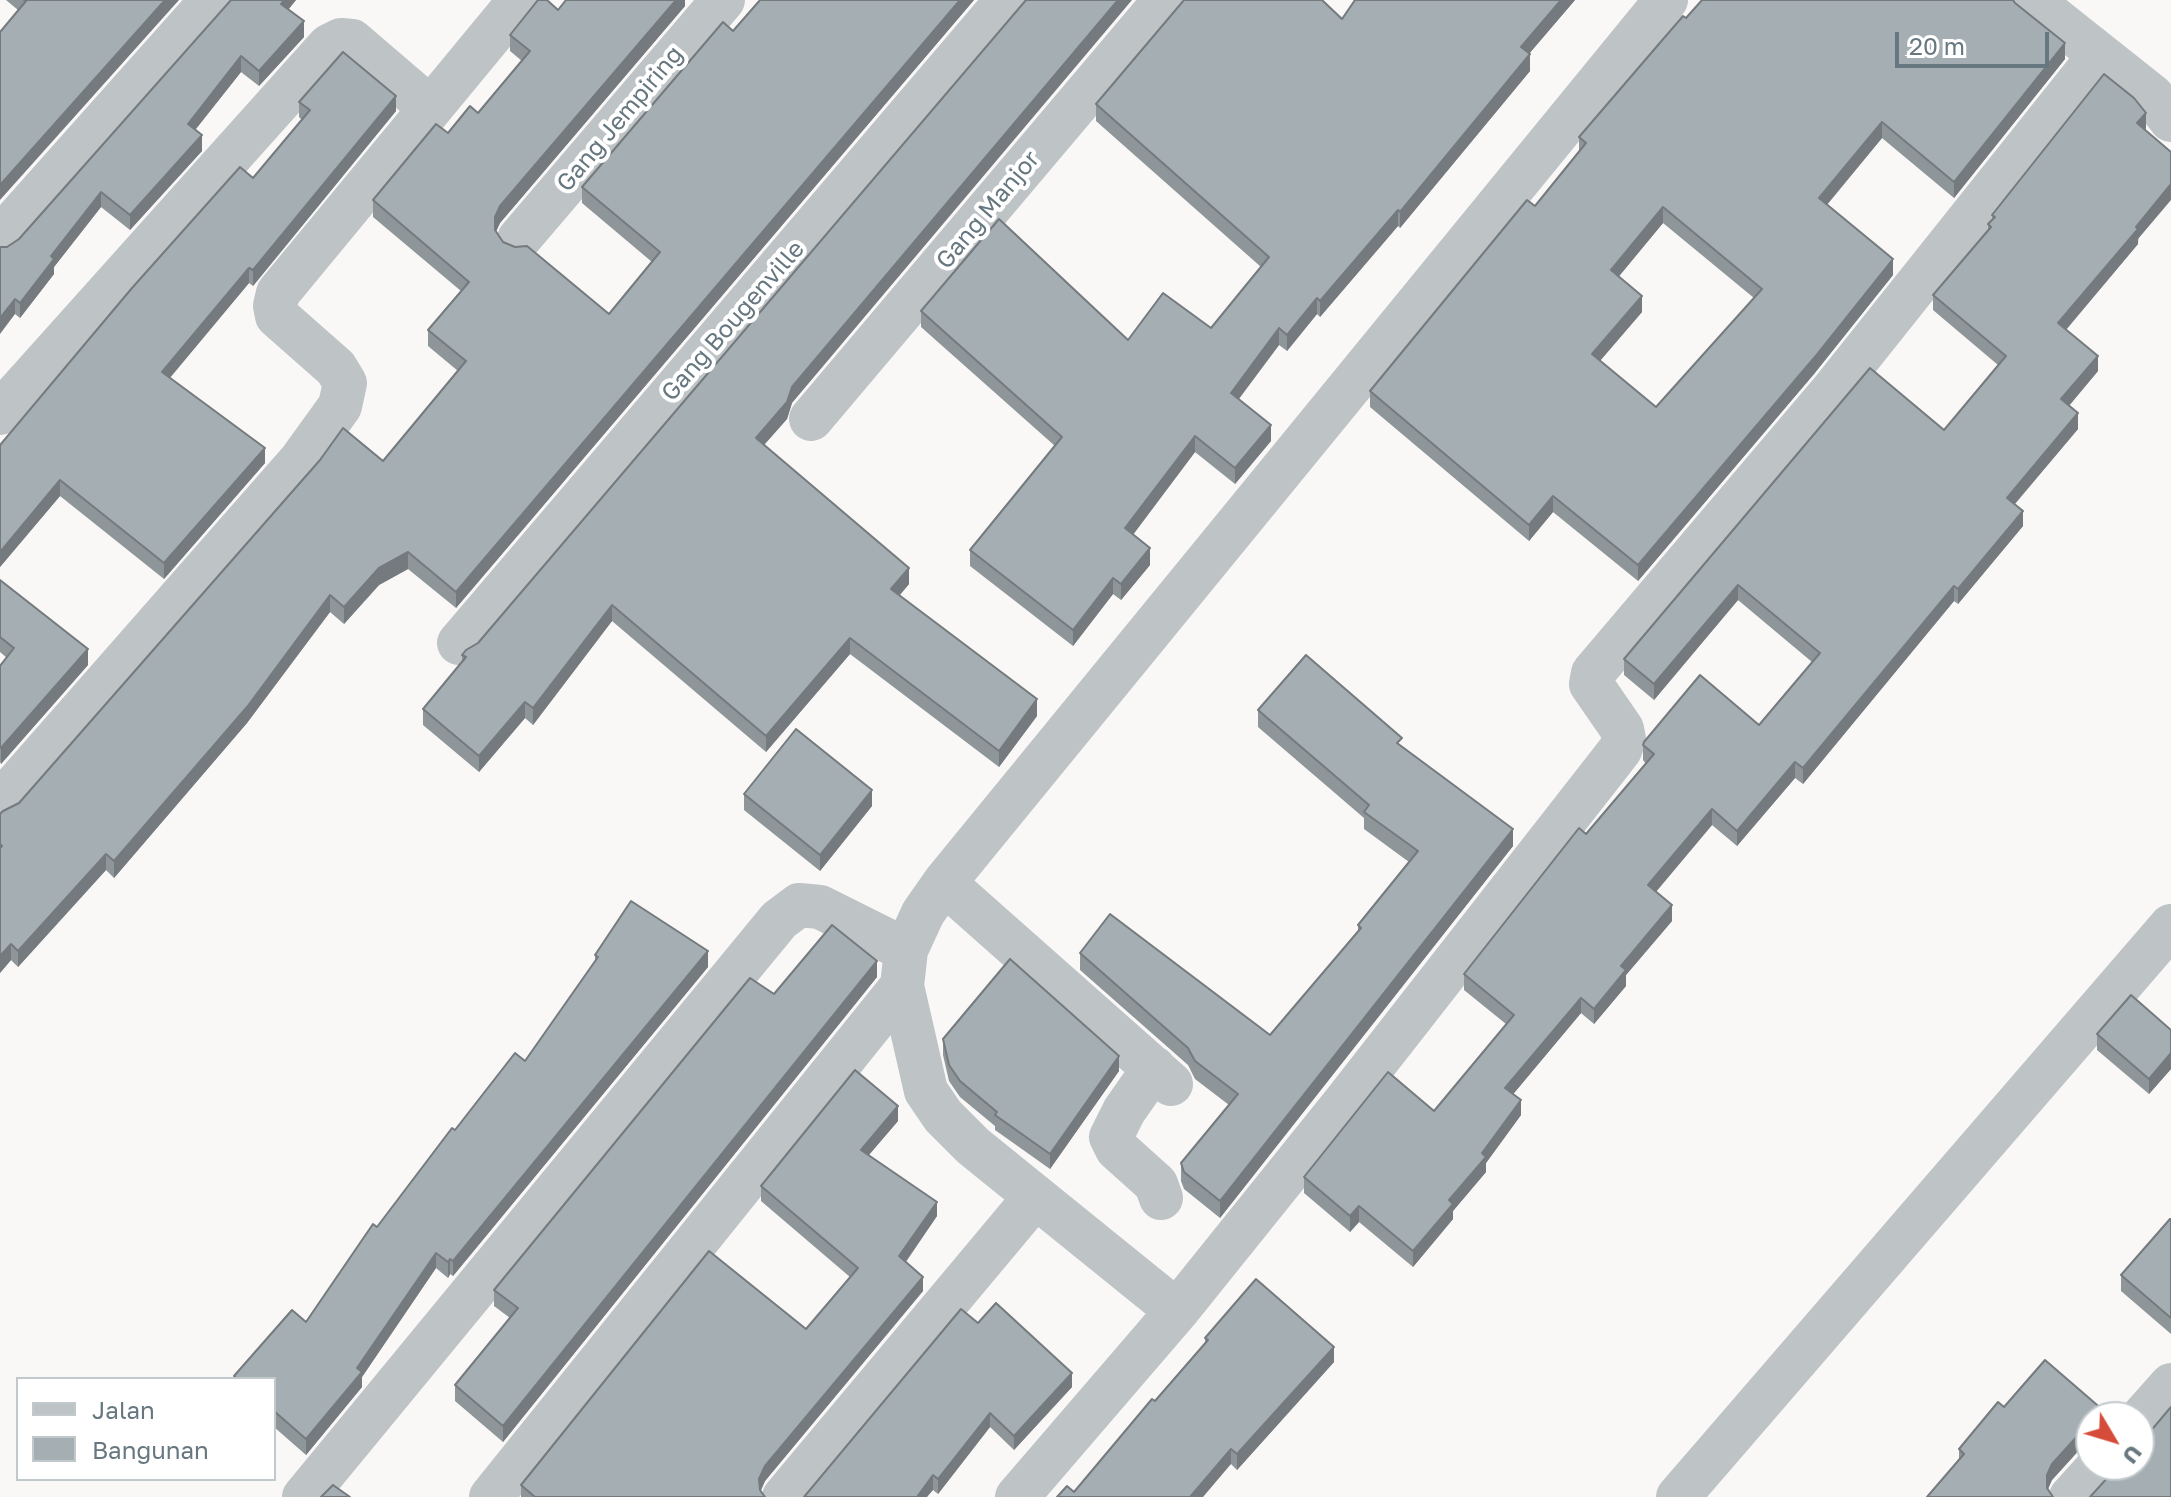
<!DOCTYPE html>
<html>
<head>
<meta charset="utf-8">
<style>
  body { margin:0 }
  #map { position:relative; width:2171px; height:1497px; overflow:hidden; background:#f9f8f7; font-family:"Golos Text",sans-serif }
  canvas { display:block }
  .legend { position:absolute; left:16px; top:1377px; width:260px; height:104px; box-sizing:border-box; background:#fff; border:2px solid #c2c9cc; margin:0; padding:10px 14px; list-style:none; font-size:24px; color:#66777f }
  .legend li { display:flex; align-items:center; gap:16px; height:40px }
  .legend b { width:40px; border:2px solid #c2c9cc }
  .north { position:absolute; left:2075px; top:1401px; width:80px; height:80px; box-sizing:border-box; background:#fff; border:2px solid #c2c9cc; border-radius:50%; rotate:128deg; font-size:22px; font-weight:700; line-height:32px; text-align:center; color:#66777f }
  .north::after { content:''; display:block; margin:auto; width:28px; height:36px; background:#d54c3a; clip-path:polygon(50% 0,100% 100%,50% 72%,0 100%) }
  .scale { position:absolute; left:1895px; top:32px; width:154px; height:36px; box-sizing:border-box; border:4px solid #66777f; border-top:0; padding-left:10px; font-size:24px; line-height:28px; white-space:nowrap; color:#66777f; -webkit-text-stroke:6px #fff; paint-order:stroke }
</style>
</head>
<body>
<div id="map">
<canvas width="2171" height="1497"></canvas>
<ul class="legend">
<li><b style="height:10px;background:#bec3c6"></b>Jalan</li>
<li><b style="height:22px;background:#a5afb3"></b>Bangunan</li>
</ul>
<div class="north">U</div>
<div class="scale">20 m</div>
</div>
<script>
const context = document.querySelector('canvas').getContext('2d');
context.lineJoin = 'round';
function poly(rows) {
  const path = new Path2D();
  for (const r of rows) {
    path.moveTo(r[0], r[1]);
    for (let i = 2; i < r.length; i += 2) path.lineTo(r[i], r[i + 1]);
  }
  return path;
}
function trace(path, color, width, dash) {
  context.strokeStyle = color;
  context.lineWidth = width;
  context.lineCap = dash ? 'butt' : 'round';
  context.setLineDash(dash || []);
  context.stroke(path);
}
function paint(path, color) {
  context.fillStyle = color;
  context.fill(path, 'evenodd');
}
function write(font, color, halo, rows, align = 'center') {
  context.font = font + ' "Golos Text",sans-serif';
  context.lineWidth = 8;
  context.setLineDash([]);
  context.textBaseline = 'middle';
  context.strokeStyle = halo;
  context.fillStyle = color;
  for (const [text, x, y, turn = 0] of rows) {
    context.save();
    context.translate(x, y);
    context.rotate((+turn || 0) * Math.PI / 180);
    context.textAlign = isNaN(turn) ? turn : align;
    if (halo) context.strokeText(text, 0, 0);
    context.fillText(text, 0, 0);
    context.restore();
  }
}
trace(poly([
  [2031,0,2152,96,2171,120],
  [0,238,212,0],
  [519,239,723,0],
  [0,413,329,46,341,40,352,41,429,107],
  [811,419,1165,0],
  [459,643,1007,0],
  [0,803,301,460,340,406,345,383,336,368,277,316,275,306,278,293,520,0],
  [944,883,1171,1084],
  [1154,1068,1124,1111,1111,1137,1117,1149,1156,1184,1161,1198],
  [1177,1311,973,1146,943,1116,926,1091,902,986,906,950,923,913,944,883,1666,0],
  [2139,1421,2171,1385],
  [304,1497,779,920,799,905,820,907,906,950],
  [491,1497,902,986],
  [784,1497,1035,1197],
  [1017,1497,1177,1311,1345,1102,1620,750,1624,739,1622,729,1591,684,1593,673,1833,390,2100,55],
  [1678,1497,2171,926],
  [2071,1497,2100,1465]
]), '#bec3c6', 44);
paint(poly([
  [6,0,179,0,18,10],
  [231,0,296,0,288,9,304,37,259,86,241,72,195,130,202,151,130,230,101,207,54,267,54,274,20,318,15,314,7,247,19,239],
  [685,0,685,6,500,223,496,231,503,242,609,314,652,262,582,203,582,187,733,31,760,0,974,0,456,608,408,569,379,585,344,624,330,612,247,723,114,878,106,870,18,967,11,960,0,973,0,814,19,803,383,461,458,371,428,346,428,330,461,291,373,217,373,200,448,133,478,113,522,61,510,51,510,35,558,10],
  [1355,0,1575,0,1529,54,1530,71,1400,228,1398,226,1320,317,1317,314,1287,351,1279,345,1239,399,1271,441,1235,484,1195,452,1133,535,1150,565,1121,600,1113,594,1073,646,970,566,970,550,1055,446,921,327,921,311,1128,340,1211,328,1261,267,1096,121,1096,104,1342,19],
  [1686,18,2065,59,1954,198,1882,138,1827,205,1893,275,1814,374,1638,581,1553,512,1529,541,1370,407,1370,391,1535,206,1579,152,1579,137],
  [1663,223,1754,298,1656,407,1600,361,1642,312,1619,276],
  [299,102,396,111,253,286,249,283,170,378,265,463,164,579,60,496,0,567,0,445,253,178,302,120,299,117],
  [2146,128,2138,244,2066,330,2098,371,2069,406,2078,429,2015,504,2023,526,1958,604,1954,601,1803,784,1795,778,1737,846,1712,825,1656,892,1672,921,1626,975,1626,986,1594,1024,1581,1013,1513,1094,1521,1115,1486,1163,1486,1172,1453,1211,1453,1219,1413,1267,1359,1222,1350,1232,1304,1193,1304,1177,1434,1111,1506,1024,1464,990,1464,974,1646,764,1643,760,1643,745,1759,725,1812,662,1738,600,1654,700,1624,675,1624,659,1944,430,1998,365,1933,310,1933,295,1988,230,1988,224,1992,220,1992,215],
  [792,403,787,419,764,445,909,584,900,595,1037,716,999,767,850,654,766,752,612,621,533,725,525,718,479,772,423,725,423,709,462,661,462,655],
  [0,580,88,665,1,764,0,762,0,666,7,658,0,652],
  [1258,710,1402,747,1513,846,1220,1218,1184,1189,1181,1181,1181,1163,1229,1105,1195,1079,1188,1065,1080,970,1080,953,1270,1035,1358,931,1358,925,1409,862,1364,829,1364,818,1258,727],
  [744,794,872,806,820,871,744,810],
  [595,955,708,967,453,1276,450,1274,448,1278,436,1268,362,1377,362,1387,306,1455,274,1427,274,1379,234,1379,234,1376,306,1322,377,1227,525,1061,595,961],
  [877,977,503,1442,455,1401,455,1385,510,1318,494,1306,494,1290,774,994],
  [2171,1030,2171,1069,2149,1094,2097,1050,2097,1034],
  [943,1039,1119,1071,1050,1169,995,1130,995,1126,960,1097,949,1081,943,1055],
  [898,1121,869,1155,937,1216,906,1262,923,1291,765,1481,761,1491,765,1497,521,1497,521,1485,806,1329,850,1277,761,1201,761,1186],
  [2171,1219,2171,1334,2121,1291,2121,1275],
  [978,1323,1072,1387,1014,1450,990,1427,938,1494,933,1490,804,1497],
  [1205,1338,1334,1362,1237,1470,1231,1464,1074,1492,1205,1343],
  [2004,1407,2091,1417,2081,1448,2052,1480,2048,1489,1959,1460,1959,1449]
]), '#8e969a');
paint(poly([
  [165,0,179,0,0,200,0,185],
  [284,0,296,0,281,19,281,4],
  [676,0,685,0,685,6,500,223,495,234,495,217,500,206],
  [960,0,974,0,456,608,456,592],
  [1118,0,1132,0,792,403,787,419,756,454,756,438,792,387],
  [1561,0,1575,0,1521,63,1521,47],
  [304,21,304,37,259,86,259,71],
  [2065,43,2065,59,1954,198,1954,182],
  [1530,54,1530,71,1400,228,1400,212],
  [241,56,241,72,188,139,188,124],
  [396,96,396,111,253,286,253,270],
  [2146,113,2146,128,2137,139,2137,123],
  [1882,122,1882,138,1819,214,1819,198],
  [202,135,202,151,130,230,130,215],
  [2171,184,2171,200,2138,239,2138,244,2058,339,2058,323],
  [101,192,101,207,54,267,54,274,20,318,20,303,51,256],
  [1663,207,1663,223,1611,286,1611,270],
  [1398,210,1398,226,1320,317,1320,301],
  [1893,259,1893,275,1814,374,1638,581,1638,565],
  [249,268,249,283,162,387,162,372],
  [1642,296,1642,312,1592,370,1592,354],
  [1317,298,1317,314,1287,351,1287,335],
  [15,299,15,314,0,334,0,318],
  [1279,328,1279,345,1231,409,1231,393],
  [2098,356,2098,371,2061,415,2061,399],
  [2078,413,2078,429,2007,513,2007,498],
  [1271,425,1271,441,1235,484,1235,468],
  [1195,436,1195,452,1125,545,1125,528],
  [265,448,265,463,164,579,164,563],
  [60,480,60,496,0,567,0,552],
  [1553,496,1553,512,1529,541,1529,525],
  [2023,511,2023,526,1958,604,1958,589],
  [1150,548,1150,565,1121,600,1121,584],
  [408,552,408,569,379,585,344,624,344,607,379,568],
  [909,568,909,584,891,605,891,589],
  [1113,578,1113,594,1073,646,1073,630],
  [1738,585,1738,600,1654,700,1654,684],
  [1954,586,1954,601,1803,784,1803,768],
  [330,595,330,612,247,723,114,878,114,861],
  [612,605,612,621,533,725,533,708],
  [850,638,850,654,766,752,766,736],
  [88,649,88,665,1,764,1,748],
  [1037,699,1037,716,999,767,999,751],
  [525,702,525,718,479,772,479,756],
  [1795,762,1795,778,1737,846,1737,831],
  [872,790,872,806,820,871,820,855],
  [1712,809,1712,825,1648,901,1648,885],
  [1513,829,1513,846,1220,1218,1220,1201],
  [106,854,106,870,18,967,18,951],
  [1672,905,1672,921,1626,975,1626,986,1594,1024,1594,1009,1621,966],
  [11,944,11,960,0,973,0,956],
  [708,951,708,967,453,1276,453,1261],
  [877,961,877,977,503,1442,503,1426],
  [1581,998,1581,1013,1505,1104,1505,1088],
  [2171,1053,2171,1069,2149,1094,2149,1079],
  [1119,1056,1119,1071,1050,1169,1050,1154],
  [1521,1100,1521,1115,1486,1163,1486,1172,1453,1211,1453,1219,1413,1267,1413,1251,1482,1153],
  [898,1106,898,1121,861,1164,861,1150],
  [937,1202,937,1216,899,1271,899,1256],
  [1359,1206,1359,1222,1350,1232,1350,1216],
  [436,1253,436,1268,362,1377,362,1387,306,1455,306,1439,357,1368],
  [450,1259,450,1274,448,1278,448,1262],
  [923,1277,923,1291,765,1481,759,1493,759,1479,765,1466],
  [1334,1347,1334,1362,1237,1470,1237,1454],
  [1072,1373,1072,1387,1014,1450,1014,1436],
  [990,1413,990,1427,938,1494,938,1479],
  [2091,1426,2091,1442,2081,1448,2052,1480,2047,1491,2047,1475,2052,1464,2081,1432],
  [1231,1449,1231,1464,1203,1497,1190,1497],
  [933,1475,933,1490,927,1497,917,1497]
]), '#747a7d');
const building = poly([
  [24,0,165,0,0,185,0,32,26,1,24,0],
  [231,0,284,0,281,4,304,21,259,71,241,56,188,124,202,135,130,215,101,192,51,256,54,259,20,303,15,299,0,318,0,247,7,247,19,239,231,0],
  [538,0,547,0,558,10,566,0,676,0,500,206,495,217,495,230,503,242,515,247,527,246,609,314,660,252,582,187,723,22,733,31,760,0,960,0,456,592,408,552,379,568,344,607,330,595,247,707,114,861,106,854,18,951,11,944,0,956,0,848,2,846,0,844,0,814,3,811,19,803,320,460,343,428,383,461,466,361,428,330,469,282,373,200,436,124,448,133,470,106,478,113,530,51,510,35,538,0],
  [1026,0,1118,0,792,387,787,402,756,438,909,568,891,589,1037,699,999,751,850,638,766,736,612,605,533,708,525,702,479,756,423,709,466,657,462,655,466,650,478,643,1026,0],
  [1184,0,1322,0,1342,19,1355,0,1561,0,1521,47,1530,54,1400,212,1398,210,1320,301,1317,298,1287,335,1279,328,1231,393,1271,425,1235,468,1195,436,1125,528,1150,548,1121,584,1113,578,1073,630,970,550,1062,437,921,311,999,219,1128,340,1163,293,1211,328,1269,257,1096,104,1184,0],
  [1702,0,2013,0,2015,3,2065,43,1954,182,1882,122,1819,198,1893,259,1814,358,1638,565,1553,496,1529,525,1370,391,1527,200,1535,206,1586,143,1579,137,1683,16,1686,18,1702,0],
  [1663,207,1762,289,1656,407,1592,354,1642,296,1611,270,1663,207],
  [343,52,396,96,253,270,249,268,162,372,265,448,164,563,60,480,0,552,0,445,132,288,240,167,253,178,310,110,299,102,343,52],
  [2104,74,2134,98,2146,113,2137,123,2171,152,2171,184,2136,227,2138,229,2058,323,2098,356,2061,399,2078,413,2007,498,2023,511,1958,589,1954,586,1803,768,1795,762,1737,831,1712,809,1648,885,1672,905,1621,966,1626,970,1594,1009,1581,998,1505,1088,1521,1100,1482,1153,1486,1157,1449,1200,1453,1204,1413,1251,1359,1206,1350,1216,1304,1177,1388,1072,1434,1111,1514,1015,1464,974,1579,828,1586,834,1654,754,1643,745,1644,742,1700,675,1759,725,1820,653,1738,585,1654,684,1624,659,1870,368,1944,430,2006,356,1933,295,1991,227,1988,224,1995,217,1992,215,2104,74],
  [0,580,88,649,1,748,0,747,0,666,14,648,0,637,0,580],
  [1306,655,1402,738,1397,743,1513,829,1220,1201,1184,1172,1181,1163,1238,1094,1195,1061,1188,1048,1080,953,1110,914,1270,1035,1361,928,1358,925,1418,851,1364,812,1369,805,1258,710,1306,655],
  [796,729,872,790,820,855,744,794,796,729],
  [631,901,708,951,453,1261,450,1259,448,1262,436,1253,357,1368,362,1372,306,1439,274,1411,274,1379,237,1379,234,1376,292,1310,306,1322,373,1224,377,1227,452,1128,455,1130,515,1053,525,1061,598,957,595,955,631,901],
  [832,925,877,961,503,1426,455,1385,518,1308,494,1290,750,978,774,994,832,925],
  [1010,959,1119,1056,1050,1154,995,1115,997,1112,960,1081,949,1065,943,1039,1010,959],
  [2131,995,2171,1030,2171,1053,2149,1079,2097,1034,2131,995],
  [855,1070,898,1106,861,1150,937,1202,899,1256,923,1277,765,1466,759,1479,760,1490,765,1497,535,1497,521,1485,709,1251,806,1329,858,1268,761,1186,855,1070],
  [2170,1219,2171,1219,2171,1318,2121,1275,2170,1219],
  [1256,1279,1334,1347,1237,1454,1231,1449,1190,1497,1057,1497,1067,1486,1074,1492,1152,1399,1155,1401,1208,1340,1205,1338,1256,1279],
  [996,1303,1072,1373,1014,1436,990,1413,938,1479,933,1475,917,1497,804,1497,961,1309,978,1323,996,1303],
  [2045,1360,2111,1417,2091,1417,2091,1426,2081,1432,2052,1464,2047,1475,2047,1488,2053,1497,1927,1497,1964,1454,1959,1449,1998,1402,2004,1407,2045,1360],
  [2171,1407,2171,1497,2090,1497,2119,1465,2139,1465,2139,1441,2149,1433,2171,1407],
  [333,1485,350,1497,321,1497,333,1485]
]);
paint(building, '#a5afb3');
trace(building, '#747a7d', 2);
write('24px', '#66777f', '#fff', [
  ["Gang Jempiring",620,119,-50],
  ["Gang Manjor",988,210,-50],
  ["Gang Bougenville",733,321,-49]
]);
</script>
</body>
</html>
